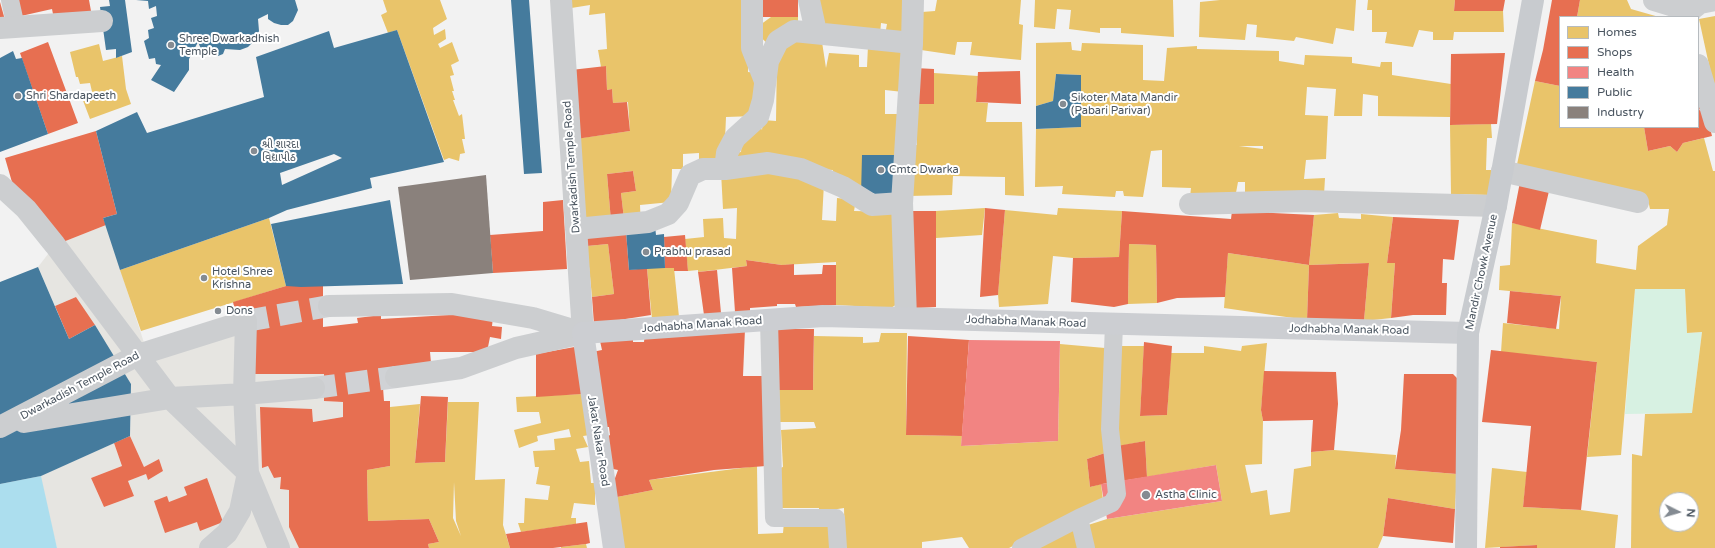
<!DOCTYPE html>
<html>
<head>
<meta charset="utf-8">
<style>
  body { margin:0 }
  #map { position:relative; width:1715px; height:548px; overflow:hidden; background:#f2f2f2; font-family:"Varela Round",sans-serif }
  canvas { display:block }
  .legend { position:absolute; left:1559px; top:16px; width:140px; height:112px; box-sizing:border-box; background:#fff; border:1px solid #b6bbbf; margin:0; padding:5px 7px; list-style:none; font-size:12px; color:#49545f }
  .legend li { display:flex; align-items:center; gap:8px; height:20px }
  .legend b { width:20px; border:1px solid #b6bbbf }
  .north { position:absolute; left:1659px; top:492px; width:40px; height:40px; box-sizing:border-box; background:#fff; border:1px solid #b6bbbf; border-radius:50%; rotate:95deg; font-size:11px; font-weight:700; line-height:16px; text-align:center; color:#49545f }
  .north::after { content:''; display:block; margin:auto; width:14px; height:18px; background:#848b92; clip-path:polygon(50% 0,100% 100%,50% 72%,0 100%) }
</style>
</head>
<body>
<div id="map">
<canvas width="1715" height="548"></canvas>
<ul class="legend">
<li><b style="height:11px;background:#e9c46a"></b>Homes</li>
<li><b style="height:11px;background:#e76f51"></b>Shops</li>
<li><b style="height:11px;background:#f28482"></b>Health</li>
<li><b style="height:11px;background:#457b9d"></b>Public</li>
<li><b style="height:11px;background:#8a817c"></b>Industry</li>
</ul>
<div class="north">N</div>
</div>
<script>
const context = document.querySelector('canvas').getContext('2d');
context.lineJoin = 'round';
function paint(path, color) {
  context.fillStyle = color;
  context.fill(path, 'evenodd');
}
function poly(rows) {
  const path = new Path2D();
  for (const r of rows) {
    path.moveTo(r[0], r[1]);
    for (let i = 2; i < r.length; i += 2) path.lineTo(r[i], r[i + 1]);
  }
  return path;
}
function trace(path, color, width, dash) {
  context.strokeStyle = color;
  context.lineWidth = width;
  context.lineCap = dash ? 'butt' : 'round';
  context.setLineDash(dash || []);
  context.stroke(path);
}
function write(font, color, halo, rows, align = 'center') {
  context.font = font + ' "Varela Round","Noto Sans Gujarati",sans-serif';
  context.lineWidth = 4;
  context.setLineDash([]);
  context.textBaseline = 'middle';
  context.strokeStyle = halo;
  context.fillStyle = color;
  for (const [text, x, y, turn = 0] of rows) {
    context.save();
    context.translate(x, y);
    context.rotate((+turn || 0) * Math.PI / 180);
    context.textAlign = isNaN(turn) ? turn : align;
    if (halo) context.strokeText(text, 0, 0);
    context.fillText(text, 0, 0);
    context.restore();
  }
}
paint(poly([
  [106,225,147,352,246,321,244,374,324,374,324,401,343,402,343,417,313,422,312,409,262,468,268,466,274,478,281,477,280,489,289,490,299,548,57,548,38,477,114,443,122,466,91,478,104,507,134,496,128,481,146,474,148,480,163,471,159,459,144,467,130,436,131,384,76,297,55,306,38,267,55,245]
]), '#e6e5e1');
paint(poly([
  [1635,289,1685,289,1687,333,1702,332,1692,413,1625,414]
]), '#d7f1e2');
paint(poly([
  [41,476,57,548,0,548,0,484]
]), '#acdeee');
paint(poly([
  [383,0,440,0,447,19,433,28,434,35,445,29,446,39,438,44,440,48,452,42,459,61,451,65,454,75,450,76,454,91,452,91,455,100,453,100,459,116,462,114,465,139,462,139,465,153,460,154,459,161,449,158,444,160,397,30,388,33,381,15,387,12],
  [564,0,749,0,748,72,757,73,755,116,726,117,724,163,699,166,699,153,683,154,683,169,672,169,671,202,640,205,641,229,582,232,574,139,630,131,628,102,613,103,612,89,607,90,606,66,601,67,598,50,607,49,605,13,589,15,590,5,565,9],
  [633,171,636,191,621,193,624,219,611,221,607,174],
  [817,0,909,0,907,38,885,35,887,24,881,23,880,34,817,23],
  [937,0,1021,0,1019,24,1023,25,1021,60,970,55,972,42,957,42,955,55,921,50,922,12,935,11],
  [1035,0,1173,0,1174,37,1121,33,1121,28,1100,28,1100,33,1069,29,1071,10,1057,9,1055,29,1034,27],
  [1220,0,1356,0,1354,31,1336,28,1333,44,1296,37,1294,41,1256,37,1257,25,1247,24,1245,40,1199,37,1200,2],
  [1368,0,1455,0,1454,11,1503,11,1504,32,1454,32,1453,40,1433,40,1433,32,1419,30,1413,47,1385,43,1387,32,1372,32,1372,10,1367,10],
  [1580,0,1627,0,1631,9,1659,17,1577,17],
  [1715,16,1715,88,1714,88,1699,19],
  [771,17,798,17,798,26,769,45,753,30],
  [794,36,822,42,826,68,829,53,859,55,859,67,867,67,868,46,906,47,903,92,885,90,885,114,899,114,896,155,862,155,862,186,832,179,833,170,734,165,733,153,741,152,742,141,748,141,747,137,761,128,762,130,763,120,776,121,777,54],
  [1071,42,1072,50,1081,51,1082,43,1143,45,1143,80,1164,81,1167,48,1197,46,1197,49,1279,51,1279,61,1304,65,1305,55,1352,57,1352,63,1380,67,1381,62,1392,62,1392,75,1451,84,1450,117,1378,116,1378,96,1363,94,1362,116,1334,116,1336,89,1307,87,1305,115,1328,116,1326,159,1306,160,1304,179,1325,178,1324,195,1245,197,1245,182,1238,182,1235,198,1190,197,1191,188,1162,187,1162,150,1151,151,1143,197,1124,196,1123,191,1116,191,1115,197,1062,194,1063,186,1035,187,1036,129,1081,127,1081,75,1056,74,1053,101,1036,106,1036,43],
  [1239,146,1263,146,1263,149],
  [99,44,103,61,122,56,126,89,131,104,90,119,82,98,93,96,90,83,80,84,78,77,76,77,70,52],
  [934,73,978,76,976,102,988,103,986,122,1022,122,1024,196,1005,195,1005,177,953,176,952,195,908,196,909,145,917,145,915,104,934,104],
  [1535,81,1560,86,1560,127,1644,127,1648,151,1670,146,1677,152,1683,143,1704,138,1713,171,1715,171,1715,548,1631,548,1632,454,1642,456,1645,414,1692,413,1702,332,1687,333,1685,289,1635,289,1621,455,1587,457,1597,362,1501,352,1503,323,1559,329,1561,296,1499,290,1500,266,1510,265,1512,223,1597,240,1596,263,1636,270,1638,246,1667,225,1669,209,1650,209,1648,200,1516,169],
  [1667,500,1691,500,1691,524,1667,524],
  [1491,124,1492,138,1487,138,1486,170,1493,170,1489,195,1451,194,1450,125],
  [765,166,824,183,822,220,836,221,837,198,856,200,854,211,896,212,900,302,891,308,836,305,836,262,782,265,746,260,747,266,698,272,698,270,688,271,685,239,704,237,703,219,723,218,724,238,736,239,737,208,723,209,721,172],
  [985,208,982,235,936,238,936,211],
  [1058,208,1122,211,1119,257,1073,258,1053,256,1048,304,999,307,998,294,1005,210,1057,215],
  [1338,213,1339,218,1361,219,1361,214,1393,217,1387,263,1395,263,1391,318,1364,321,1369,263,1309,265,1314,215],
  [269,218,286,286,141,331,120,270],
  [608,244,614,294,592,297,587,246],
  [1129,244,1156,245,1157,303,1128,304],
  [1228,253,1309,265,1307,320,1224,308],
  [647,268,674,268,679,317,652,319],
  [881,333,907,333,906,435,962,436,961,446,1058,441,1060,344,1105,348,1108,452,1087,459,1090,487,1101,484,1103,500,1009,548,969,548,962,537,922,542,922,548,845,548,844,508,819,512,819,508,779,508,777,469,783,467,781,430,816,428,814,422,778,422,774,390,813,390,814,336,863,337,863,343,879,342],
  [1267,343,1261,410,1263,421,1262,464,1245,465,1251,493,1267,490,1270,515,1290,512,1294,469,1311,466,1311,452,1334,450,1396,455,1395,469,1457,474,1455,509,1388,498,1383,536,1378,548,1091,548,1085,526,1107,519,1222,501,1216,465,1147,477,1145,441,1120,446,1116,410,1119,346,1144,346,1140,416,1167,415,1171,353,1204,353,1204,346,1241,351,1242,346],
  [582,394,590,435,583,436,588,447,576,449,580,462,589,461,591,483,595,483,595,505,574,503,571,518,576,518,576,524,521,532,518,523,524,523,525,498,548,500,550,486,536,484,539,467,535,467,533,451,555,450,554,439,571,437,569,429,537,436,538,441,519,448,514,430,541,423,539,412,517,412,516,397],
  [448,402,479,402,475,480,505,479,503,525,510,548,429,548,428,544,439,542,429,519,368,521,367,470,390,466,390,407,420,404,415,463,445,462],
  [454,482,456,521,461,536,453,518],
  [757,466,758,534,783,533,784,522,830,523,831,548,620,548,612,498,653,490,649,480],
  [1492,468,1527,472,1523,507,1581,510,1618,515,1615,548,1537,548,1537,545,1485,548],
  [1074,527,1078,548,1033,548],
  [586,544,587,548,561,548,561,547]
]), '#e9c46a');
paint(poly([
  [18,0,89,0,91,11,76,17,54,19,52,9,21,16],
  [759,0,798,0,798,17,759,17],
  [1455,0,1505,0,1503,11,1454,11],
  [1552,0,1580,0,1577,17,1560,17,1560,86,1535,81,1543,50],
  [0,2,5,20,0,21],
  [48,42,78,123,48,134,20,53],
  [1505,53,1497,124,1450,125,1451,54],
  [606,66,607,90,612,89,613,103,627,102,630,131,576,139,571,70],
  [915,68,934,69,934,104,915,104],
  [1020,71,1021,104,976,102,978,72],
  [1698,92,1703,105,1699,110,1706,112,1712,136,1683,143,1677,152,1670,146,1648,151,1644,127,1698,127],
  [96,131,117,214,103,218,106,225,63,242,14,189,5,158],
  [633,171,636,191,621,193,624,219,611,221,607,174],
  [1520,182,1549,191,1540,230,1512,223],
  [563,200,567,269,493,273,490,235,543,231,543,202],
  [985,208,1005,210,998,295,980,297],
  [909,211,936,211,936,307,916,308],
  [1122,211,1231,219,1232,211,1314,215,1309,265,1369,263,1364,321,1307,320,1309,265,1228,253,1225,297,1177,298,1157,303,1156,245,1129,244,1128,304,1114,307,1071,302,1073,258,1119,257],
  [1393,217,1459,220,1454,260,1443,259,1442,283,1447,283,1446,315,1413,315,1391,318,1395,263,1387,263],
  [626,231,629,270,647,268,651,315,594,324,592,297,614,294,608,244,587,246,582,232],
  [685,235,688,271,674,271,674,268,665,268,664,237],
  [746,260,782,265,794,264,794,275,822,274,823,265,836,265,836,305,796,307,795,304,777,304,777,306,750,308,750,311,735,312,732,268,747,266],
  [717,270,721,313,704,315,698,272],
  [286,286,323,286,323,327,358,323,357,318,381,315,381,319,483,313,493,317,492,326,502,327,501,339,490,337,487,352,430,352,431,363,382,374,384,401,390,401,390,466,367,470,368,521,429,519,439,542,428,544,429,548,299,548,289,527,289,490,280,489,281,477,274,478,268,466,262,468,260,407,312,409,313,422,343,417,343,402,324,401,324,374,250,374,233,302],
  [1510,291,1561,296,1556,329,1507,323],
  [76,297,95,325,69,339,55,306],
  [745,329,743,376,764,376,766,466,714,470,649,480,653,490,612,498,610,492,618,470,608,468,606,437,610,435,609,427,602,427,592,352,602,350,600,341,633,337,633,342,644,342,645,333],
  [772,329,814,329,813,390,774,390],
  [908,336,969,340,962,436,906,435],
  [1144,342,1172,346,1167,415,1140,416],
  [580,346,582,394,536,397,536,354],
  [1491,350,1597,362,1581,510,1523,507,1531,426,1482,422],
  [1264,371,1336,372,1338,404,1334,450,1311,452,1313,420,1263,421,1261,410],
  [1404,374,1453,374,1459,380,1457,474,1395,469,1401,430],
  [421,396,448,397,445,462,415,463],
  [130,436,144,467,159,459,163,471,148,480,146,474,128,481,134,496,104,507,91,478,122,466,114,443],
  [1145,441,1147,477,1121,481,1117,446],
  [1108,452,1111,482,1090,487,1087,459],
  [207,478,223,522,200,531,197,522,165,533,154,501,167,496,169,502,187,495,184,487],
  [1388,498,1455,509,1453,543,1383,536],
  [587,522,590,543,586,544,553,548,510,548,506,534],
  [1537,545,1537,548,1500,548,1500,547]
]), '#e76f51');
paint(poly([
  [969,340,1060,341,1058,441,961,446],
  [1216,465,1222,501,1107,519,1101,484]
]), '#f28482');
paint(poly([
  [109,0,125,0,132,52,116,58,116,49,106,50,100,7,110,6],
  [136,0,295,0,298,10,293,21,288,25,281,25,274,23,268,19,268,14,258,19,259,31,256,39,248,47,240,50,225,49,223,54,218,56,208,55,201,49,198,42,189,59,189,70,174,92,151,80,161,65,156,64,155,58,149,59,144,41,149,38,148,30,154,28,151,18,157,16,156,6,149,9,148,1],
  [511,0,529,0,542,173,524,174],
  [397,30,444,162,370,178,372,188,287,210,269,218,120,270,103,218,117,214,96,131,137,112,147,133,264,97,256,57,329,31,334,48],
  [334,154,342,158,282,185,280,173],
  [13,51,16,59,22,58,48,134,0,152,0,58],
  [1056,74,1081,75,1081,127,1036,129,1036,106,1053,101],
  [862,155,896,155,900,197,861,195],
  [390,200,403,284,301,287,286,286,271,224],
  [655,226,656,235,664,234,665,268,629,270,626,231],
  [38,267,69,339,95,325,131,384,130,436,41,476,0,484,0,282]
]), '#457b9d');
paint(poly([
  [486,175,493,273,410,280,398,187]
]), '#8a817c');
trace(poly([
  [246,321,329,306],
  [314,388,396,377]
]), '#d0d2d5', 22, [22, 11]);
trace(poly([
  [10,0,16,27],
  [769,320,774,518,836,518,838,548],
  [1079,518,1112,503,1117,494,1110,429,1114,324],
  [1021,548,1079,518,1086,548]
]), '#ccced0', 18);
trace(poly([
  [561,0,583,333],
  [752,0,752,48,765,81],
  [809,0,816,32],
  [0,28,102,21],
  [0,185,26,209,55,245,170,398,24,422],
  [902,203,872,205,843,187,801,169,768,163,725,169,727,153,735,138,758,117,763,100,768,61,778,41,794,31,912,43],
  [576,229,648,222,668,214,678,203,690,175,703,169,725,169],
  [329,306,452,304,533,318,583,333,516,348,461,368,396,377],
  [0,427,138,355,246,321,244,394,170,398,248,473],
  [210,548,227,533,240,511,248,473],
  [279,548,248,473,244,394,314,388]
]), '#ccced0', 22);
trace(poly([
  [1654,0,1690,11],
  [1688,17,1690,11,1700,3,1715,0],
  [1698,65,1715,122],
  [1502,171,1638,202],
  [1190,204,1305,201,1496,206],
  [906,318,902,203,912,43,913,0]
]), '#ccced0', 22);
trace(poly([
  [614,548,583,333,823,316,1468,333]
]), '#ccced2', 22);
trace(poly([
  [1466,548,1468,333,1496,206,1533,0]
]), '#c8cbcf', 22);
for (const [x, y, r, color] of [
  [171,45,4,"#848b92"],
  [18,96,4,"#848b92"],
  [1063,104,4,"#848b92"],
  [254,151,4,"#848b92"],
  [881,170,4,"#848b92"],
  [646,252,4,"#848b92"],
  [204,278,4,"#848b92"],
  [218,311,4,"#848b92"],
  [1146,495,5,"#848b92"]
]) {
  const dot = new Path2D();
  dot.arc(x, y, r, 0, 2 * Math.PI);
  context.fillStyle = color;
  context.fill(dot);
  trace(dot, '#fff', 1.5);
}
write('11px', '#49545f', '#fff', [
  ["Shree Dwarkadhish",179,39],
  ["Temple",179,52],
  ["Shri Shardapeeth",26,96],
  ["Sikoter Mata Mandir",1071,98],
  ["(Pabari Parivar)",1071,111],
  ["શ્રી શારદા",262,145],
  ["વિદ્યાપીઠ",262,158],
  ["Cmtc Dwarka",889,170],
  ["Prabhu prasad",654,252],
  ["Hotel Shree",212,272],
  ["Krishna",212,285],
  ["Dons",226,311],
  ["Astha Clinic",1155,495]
], 'left');
write('11px', '#49545f', '#fff', [
  ["Dwarkadish Temple Road",572,167,-94],
  ["Mandir Chowk Avenue",1482,272,-78],
  ["Jodhabha Manak Road",1026,322,2],
  ["Jodhabha Manak Road",702,325,-4],
  ["Jodhabha Manak Road",1349,330,1],
  ["Dwarkadish Temple Road",80,386,-28],
  ["Jakat Nakar Road",598,441,81]
]);
</script>
</body>
</html>
